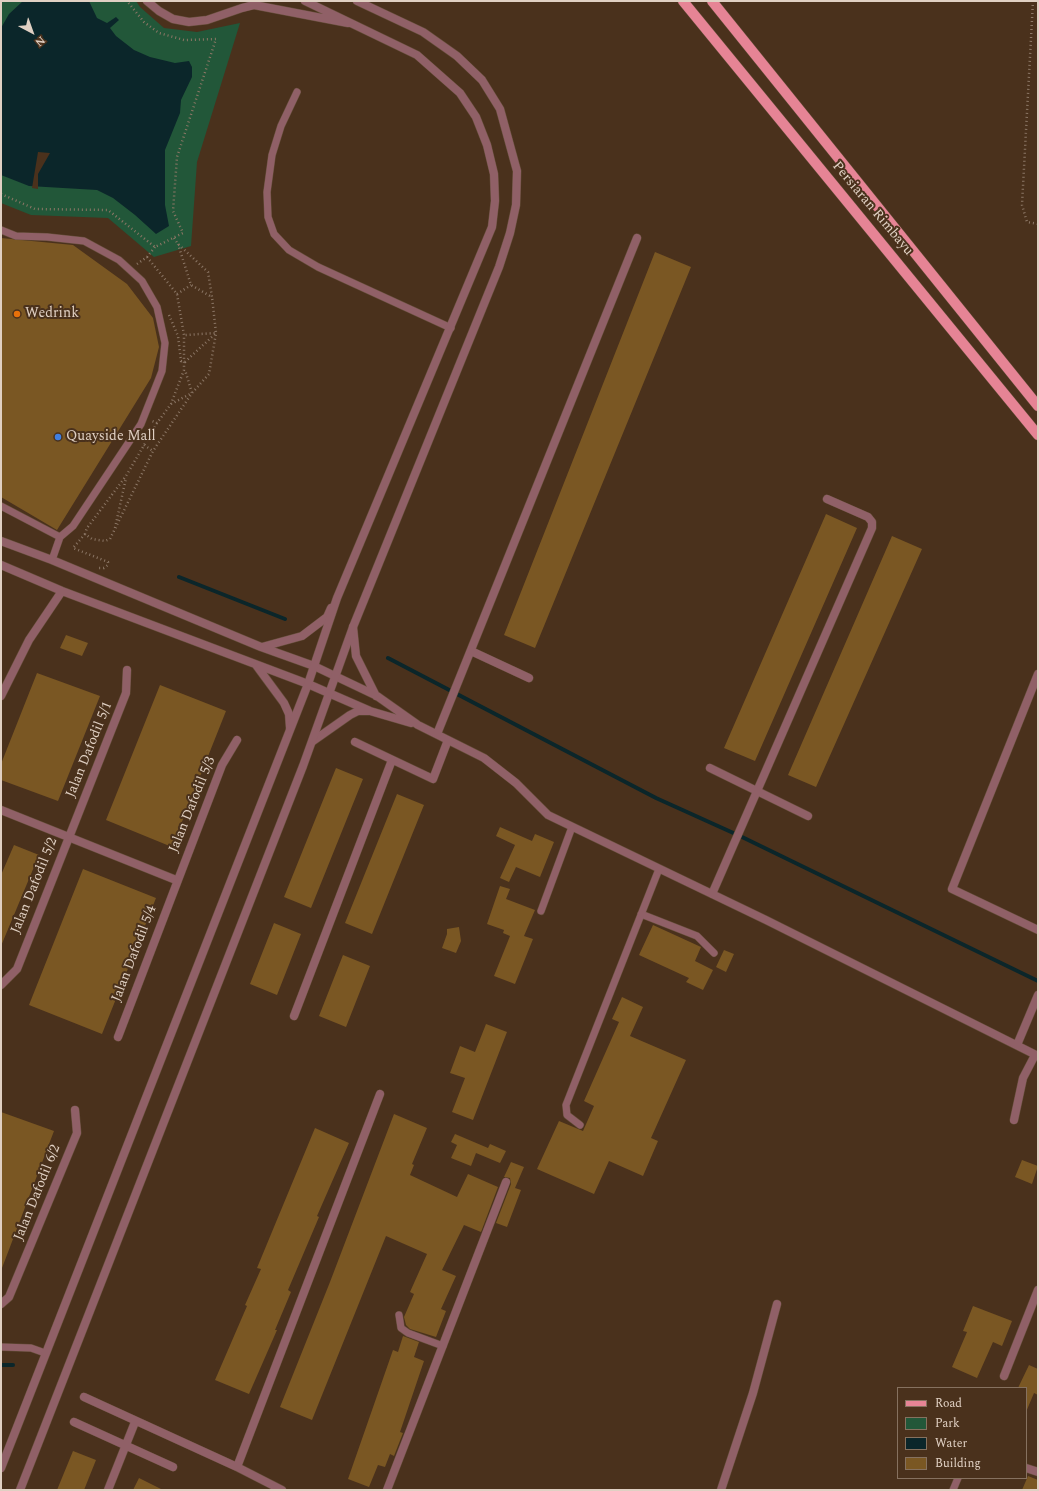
<!DOCTYPE html>
<html>
<head>
<meta charset="utf-8">
<style>
  body { margin:0 }
  #map { position:relative; width:1039px; height:1491px; overflow:hidden; background:#4a311c; font-family:Spectral,serif }
  canvas { display:block }
  .frame { position:absolute; inset:0; border:2px solid #e0d0c3; pointer-events:none }
  .legend { position:absolute; left:897px; top:1387px; width:130px; height:92px; box-sizing:border-box; background:#4a311c; border:1px solid #86715f; margin:0; padding:5px 7px; list-style:none; font-size:12px; color:#e0d0c3 }
  .legend li { display:flex; align-items:center; gap:8px; height:20px }
  .legend b { width:20px; border:1px solid #86715f }
  .north { position:absolute; left:12px; top:12px; width:40px; height:40px; -webkit-text-stroke:3px #4a311c; paint-order:stroke; rotate:139deg; font-size:11px; font-weight:700; line-height:16px; text-align:center; color:#e0d0c3 }
  .north::after { content:''; display:block; margin:auto; width:14px; height:18px; background:#e0d0c3; clip-path:polygon(50% 0,100% 100%,50% 72%,0 100%) }
</style>
</head>
<body>
<div id="map">
<canvas width="1039" height="1491"></canvas>
<div class="frame"></div>
<ul class="legend">
<li><b style="height:5px;background:#e68495"></b>Road</li>
<li><b style="height:11px;background:#225739"></b>Park</li>
<li><b style="height:11px;background:#0b262a"></b>Water</li>
<li><b style="height:11px;background:#7a5723"></b>Building</li>
</ul>
<div class="north">N</div>
</div>
<script>
const context = document.querySelector('canvas').getContext('2d');
context.lineJoin = 'round';
function paint(path, color) {
  context.fillStyle = color;
  context.fill(path, 'evenodd');
}
function poly(rows) {
  const path = new Path2D();
  for (const r of rows) {
    path.moveTo(r[0], r[1]);
    for (let i = 2; i < r.length; i += 2) path.lineTo(r[i], r[i + 1]);
  }
  return path;
}
function trace(path, color, width, dash) {
  context.strokeStyle = color;
  context.lineWidth = width;
  context.lineCap = dash ? 'butt' : 'round';
  context.setLineDash(dash || []);
  context.stroke(path);
}
function write(font, color, halo, rows, align = 'center') {
  context.font = font + ' Spectral,serif';
  context.lineWidth = 4;
  context.setLineDash([]);
  context.textBaseline = 'middle';
  context.strokeStyle = halo;
  context.fillStyle = color;
  for (const [text, x, y, turn = 0] of rows) {
    context.save();
    context.translate(x, y);
    context.rotate((+turn || 0) * Math.PI / 180);
    context.textAlign = isNaN(turn) ? turn : align;
    if (halo) context.strokeText(text, 0, 0);
    context.fillText(text, 0, 0);
    context.restore();
  }
}
paint(poly([
  [1,1,136,1,140,7,164,28,197,32,240,23,197,162,191,246,154,257,108,218,31,215,1,203]
]), '#225739');
paint(poly([
  [23,1,89,1,97,18,107,23,116,17,119,20,110,28,116,36,134,50,150,57,175,63,189,61,192,67,192,77,181,100,180,113,165,150,165,205,169,226,156,234,135,215,113,198,97,190,29,186,1,175,1,28,9,14]
]), '#0b262a');
paint(poly([
  [38,152,50,153,38,174,38,189,32,188]
]), '#4a311c');
trace(poly([
  [179,577,285,619],
  [388,658,656,798,740,836,1038,981],
  [1,1365,13,1365]
]), '#0b262a', 4);
paint(poly([
  [1,238,73,245,127,284,153,318,159,347,151,378,57,530,1,497],
  [655,252,691,267,535,648,504,635],
  [826,514,857,528,755,761,724,748],
  [892,536,922,549,816,787,788,775],
  [66,635,88,643,82,656,60,648],
  [37,673,100,696,58,801,1,780,1,764],
  [160,685,226,711,172,847,106,820],
  [336,768,363,779,311,908,284,897],
  [397,794,424,805,372,934,345,923],
  [500,827,532,841,535,834,554,842,540,877,516,867,509,882,500,878,515,845,496,836],
  [14,845,39,855,1,946,1,875],
  [83,869,156,898,102,1034,29,1005],
  [500,886,510,889,506,899,535,910,524,936,533,939,515,984,494,976,510,936,503,933,504,930,487,924],
  [274,923,301,934,277,995,250,984],
  [653,925,701,947,695,961,713,970,703,990,686,982,689,978,639,955],
  [459,927,461,941,456,953,442,948,447,934,447,929],
  [724,950,734,954,726,972,716,967],
  [343,955,370,966,346,1027,319,1016],
  [622,997,643,1007,630,1036,686,1060,651,1138,658,1141,643,1176,609,1161,594,1194,537,1169,559,1121,583,1131,594,1106,584,1101,619,1022,612,1019],
  [486,1024,507,1032,473,1120,452,1112,465,1078,450,1073,460,1046,475,1052],
  [1,1112,54,1131,2,1268,1,1268],
  [394,1114,427,1128,412,1164,414,1165,410,1175,457,1197,468,1174,498,1187,481,1232,464,1225,442,1270,456,1276,441,1309,446,1311,436,1337,410,1329,406,1325,404,1317,414,1294,410,1292,427,1254,386,1236,312,1420,280,1407,330,1282],
  [315,1128,349,1143,317,1216,319,1217,288,1290,291,1292,275,1330,277,1330,249,1394,215,1380,247,1306,245,1305,261,1269,257,1268],
  [455,1134,488,1148,490,1144,506,1151,500,1163,476,1153,471,1166,451,1158,457,1145,451,1142],
  [1022,1160,1038,1166,1032,1184,1015,1177],
  [511,1162,524,1167,515,1188,521,1190,507,1227,496,1223,511,1184,510,1178,504,1177],
  [973,1306,1012,1321,1002,1346,993,1342,977,1378,952,1367,967,1332,963,1331],
  [403,1336,419,1342,414,1357,424,1361,400,1432,403,1433,394,1456,390,1454,385,1467,378,1465,369,1487,348,1479,393,1350,398,1352],
  [1029,1365,1038,1369,1038,1395,1034,1393,1026,1412,1026,1388,1018,1388],
  [73,1451,96,1460,84,1490,57,1490],
  [1028,1476,1038,1480,1038,1490,1022,1490],
  [139,1478,163,1490,133,1490]
]), '#7a5723');
const service = poly([
  [297,92,281,126,272,155,267,192,268,217,274,234,289,250,318,267,451,328],
  [1,230,16,236,47,237,84,241,119,260,142,281,157,307,165,343,162,371,141,424,73,526,60,537,52,560],
  [1,506,60,537],
  [541,911,572,827],
  [641,914,697,936,714,953],
  [580,1125,567,1115,566,1105,659,869],
  [399,1315,401,1328,408,1333,443,1346],
  [1,1347,31,1348,45,1353],
  [953,1490,958,1478]
]);
const minor = poly([
  [1,541,52,560,261,647,314,666,377,696,418,725,484,758,516,783,548,815,766,920,1038,1056],
  [1,565,62,591,308,684,370,711,411,723],
  [353,627,356,656,376,696],
  [262,647,302,636,327,617,331,608],
  [471,651,529,678],
  [256,665,284,703,289,714,290,728],
  [1038,674,952,889,1038,930],
  [1,696,29,640,62,591],
  [437,734,637,238],
  [313,741,350,715,358,711,368,711],
  [355,742,433,779,448,740],
  [710,768,808,816],
  [1,810,176,880],
  [712,894,872,528,872,522,868,517,827,499],
  [1,985,17,969,126,693,127,670],
  [294,1016,392,760],
  [118,1037,222,765,237,740],
  [1017,1045,1038,995],
  [1014,1120,1023,1078,1035,1055],
  [1,1304,9,1297,77,1133,75,1110],
  [1004,1376,1038,1290],
  [84,1397,237,1467,282,1490],
  [74,1422,173,1467],
  [237,1467,380,1094],
  [1026,1468,1038,1472],
  [108,1490,135,1422],
  [387,1490,506,1182],
  [721,1490,753,1393,777,1304]
]);
const tertiary = poly([
  [147,1,159,11,173,19,189,22,207,20,242,8,254,5,348,23],
  [1,1468,308,684,337,598,492,227,495,201,494,174,487,145,476,117,460,93,417,55,305,1],
  [20,1490,303,766,353,627,499,267,510,233,516,205,517,171,500,109,482,80,457,56,423,32,357,1]
]);
const primary = poly([
  [683,1,1038,435],
  [712,1,1038,406]
]);
trace(service, '#654e3a', 8);
trace(minor, '#654e3a', 9);
trace(tertiary, '#654e3a', 9);
trace(primary, '#654e3a', 11);
trace(poly([
  [1033,1,1022,205,1027,222,1038,224],
  [1,194,35,209,108,210,155,247,183,233,173,211,177,157,216,39,184,40,159,33,144,22,127,1],
  [174,238,178,244,208,272,212,297,191,285,178,244],
  [147,257,177,294,184,335,184,370,171,404,157,423,152,421],
  [137,264,147,257,155,247],
  [177,294,191,285],
  [169,315,178,336,181,361,185,362,216,333,185,335],
  [171,404,192,393,185,370],
  [157,423,126,476,87,528,85,534,92,539,105,541,110,539,153,451,192,393,209,374,216,333,212,297],
  [144,445,153,451],
  [115,528,126,478],
  [85,534,73,548,108,562,108,565,104,568,99,568]
]), '#8c7766', 2.5, [1, 3]);
trace(service, '#906067', 7);
trace(minor, '#906067', 8);
trace(tertiary, '#906067', 8);
trace(primary, '#e68495', 10);
for (const [x, y, r, color] of [
  [17,314,4,"#e8710a"],
  [58,437,4,"#3f7fe0"]
]) {
  const dot = new Path2D();
  dot.arc(x, y, r, 0, 2 * Math.PI);
  context.fillStyle = color;
  context.fill(dot);
  trace(dot, '#4a311c', 1.5);
}
write('14px', '#e0d0c3', '#4a311c', [
  ["Persiaran Rimbayu",872,209,50],
  ["Jalan Dafodil 5/1",90,750,-68],
  ["Jalan Dafodil 5/3",193,805,-68],
  ["Jalan Dafodil 5/2",35,886,-68],
  ["Jalan Dafodil 5/4",135,954,-69],
  ["Jalan Dafodil 6/2",38,1193,-68]
]);
write('14px', '#e0d0c3', '#4a311c', [
  ["Wedrink",25,314],
  ["Quayside Mall",66,437]
], 'left');
</script>
</body>
</html>
